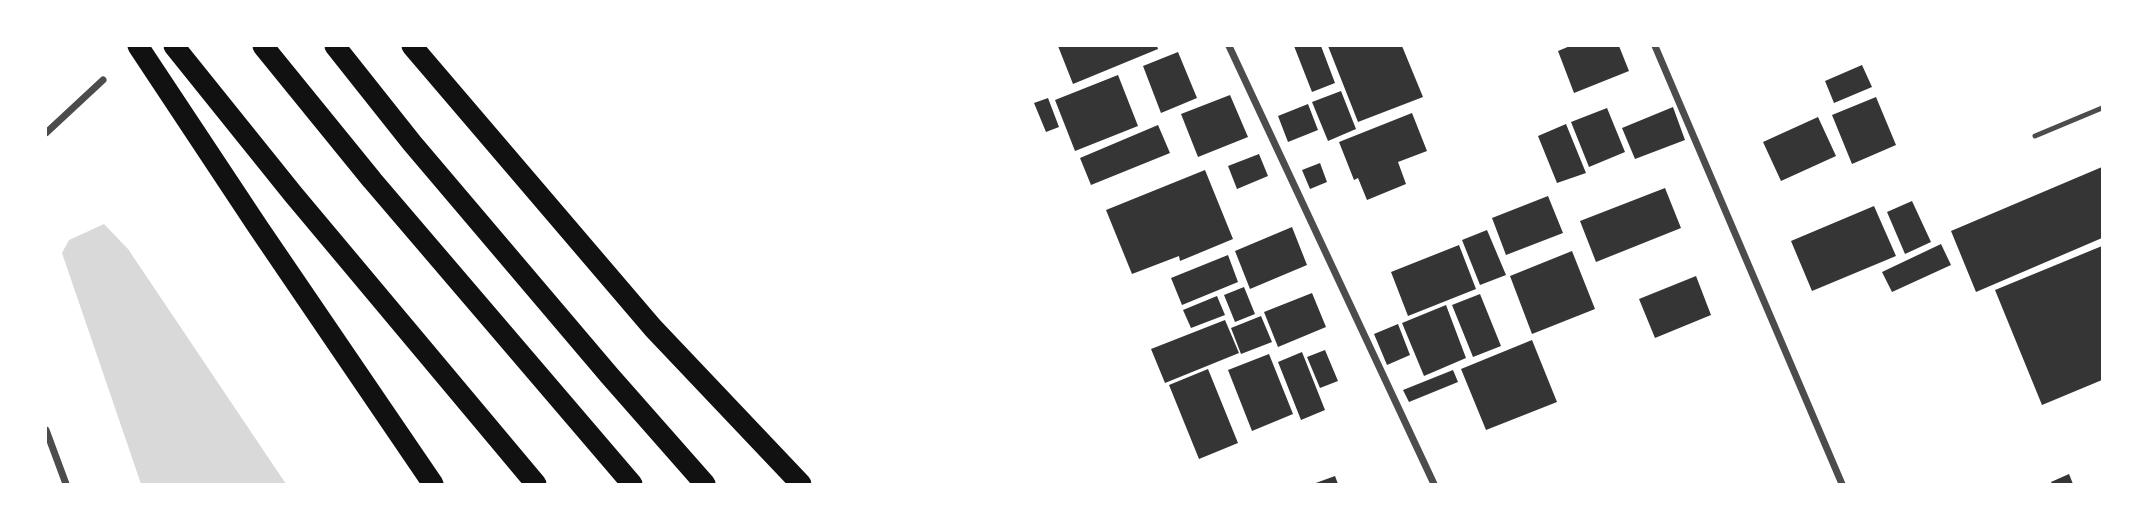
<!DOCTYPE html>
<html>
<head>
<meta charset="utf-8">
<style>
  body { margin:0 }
  #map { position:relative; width:2148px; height:530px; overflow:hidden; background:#fff; font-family:Rubik,sans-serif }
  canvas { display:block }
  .frame { position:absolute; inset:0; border:47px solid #fff; pointer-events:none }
</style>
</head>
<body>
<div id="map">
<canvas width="2148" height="530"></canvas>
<div class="frame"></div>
</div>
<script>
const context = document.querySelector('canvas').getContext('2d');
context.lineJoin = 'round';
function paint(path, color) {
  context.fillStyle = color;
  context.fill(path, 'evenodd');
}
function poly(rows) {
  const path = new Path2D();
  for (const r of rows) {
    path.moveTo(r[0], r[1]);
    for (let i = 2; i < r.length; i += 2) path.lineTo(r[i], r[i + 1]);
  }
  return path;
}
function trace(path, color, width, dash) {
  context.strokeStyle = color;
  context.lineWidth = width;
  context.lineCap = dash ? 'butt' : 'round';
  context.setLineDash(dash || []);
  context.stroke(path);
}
paint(poly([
  [104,224,128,249,286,484,141,484,62,253,69,240]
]), '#d9d9d9');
paint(poly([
  [1058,46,1157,46,1158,49,1073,84],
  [1294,46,1321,46,1335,83,1312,92],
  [1328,46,1402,46,1423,97,1358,122],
  [1570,46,1619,46,1629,71,1574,93,1558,51],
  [1178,52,1197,98,1161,113,1143,66],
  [1862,65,1872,87,1834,103,1825,81],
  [1118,75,1138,126,1075,151,1055,100],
  [1341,91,1356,129,1328,141,1312,102],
  [1230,95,1248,137,1198,157,1181,114],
  [1876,97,1896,145,1852,164,1832,115],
  [1048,98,1059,127,1046,132,1034,103],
  [1308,104,1318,130,1288,142,1278,116],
  [1673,107,1685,140,1635,159,1622,128],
  [1607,108,1625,152,1589,167,1571,122],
  [1412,113,1427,151,1398,162,1406,184,1367,200,1358,178,1354,180,1339,142],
  [1818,117,1836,156,1781,181,1763,142],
  [1566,124,1586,173,1557,183,1538,136],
  [1158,125,1170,153,1091,185,1080,158],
  [1259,154,1268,176,1237,189,1228,166],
  [1320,163,1327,182,1310,189,1302,170],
  [2102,167,2102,238,1976,292,1951,231],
  [1205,170,1233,239,1180,261,1179,256,1132,274,1106,210],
  [1665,188,1681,228,1596,262,1580,221],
  [1548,196,1563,233,1506,255,1492,218],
  [1912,201,1931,242,1905,254,1887,212],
  [1874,206,1896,256,1812,291,1791,241],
  [1292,227,1307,265,1250,289,1235,251],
  [1487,230,1506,275,1480,285,1462,240],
  [1941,244,1951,265,1892,292,1882,272],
  [1459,245,1476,289,1408,316,1391,272],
  [2102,246,2102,380,2042,405,1995,290],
  [1572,251,1595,309,1532,334,1510,276],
  [1228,255,1238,282,1182,305,1171,278],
  [1696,276,1711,315,1655,338,1639,299],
  [1244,287,1255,314,1235,322,1224,295],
  [1312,293,1326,327,1278,347,1264,312],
  [1480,294,1501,346,1473,357,1452,305],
  [1217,296,1225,315,1191,328,1183,310],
  [1446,305,1466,358,1424,376,1402,323],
  [1261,316,1272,342,1241,354,1231,328],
  [1225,320,1239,353,1165,383,1151,349],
  [1398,324,1410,355,1387,365,1374,334],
  [1532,340,1557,402,1486,430,1461,369],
  [1325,350,1338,381,1320,388,1307,357],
  [1302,352,1325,410,1301,420,1278,362],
  [1269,354,1293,414,1252,431,1228,370],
  [1208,369,1238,443,1199,459,1169,385],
  [1453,370,1458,382,1409,402,1403,390],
  [2069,474,2073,484,2052,484,2051,482],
  [1335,476,1338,484,1313,484]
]), '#353535');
trace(poly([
  [2035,136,2102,108]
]), '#4c4c4c', 5);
trace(poly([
  [1229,46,1434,484],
  [1655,46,1842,484],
  [46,133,103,80],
  [46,430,66,484]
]), '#4c4c4c', 7);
trace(poly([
  [138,46,258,227,433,484],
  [174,46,293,194,536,484],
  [263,46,372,180,632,484],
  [335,46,412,143,609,375,705,484],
  [412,46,653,328,801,484]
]), '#111', 21);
</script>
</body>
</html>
